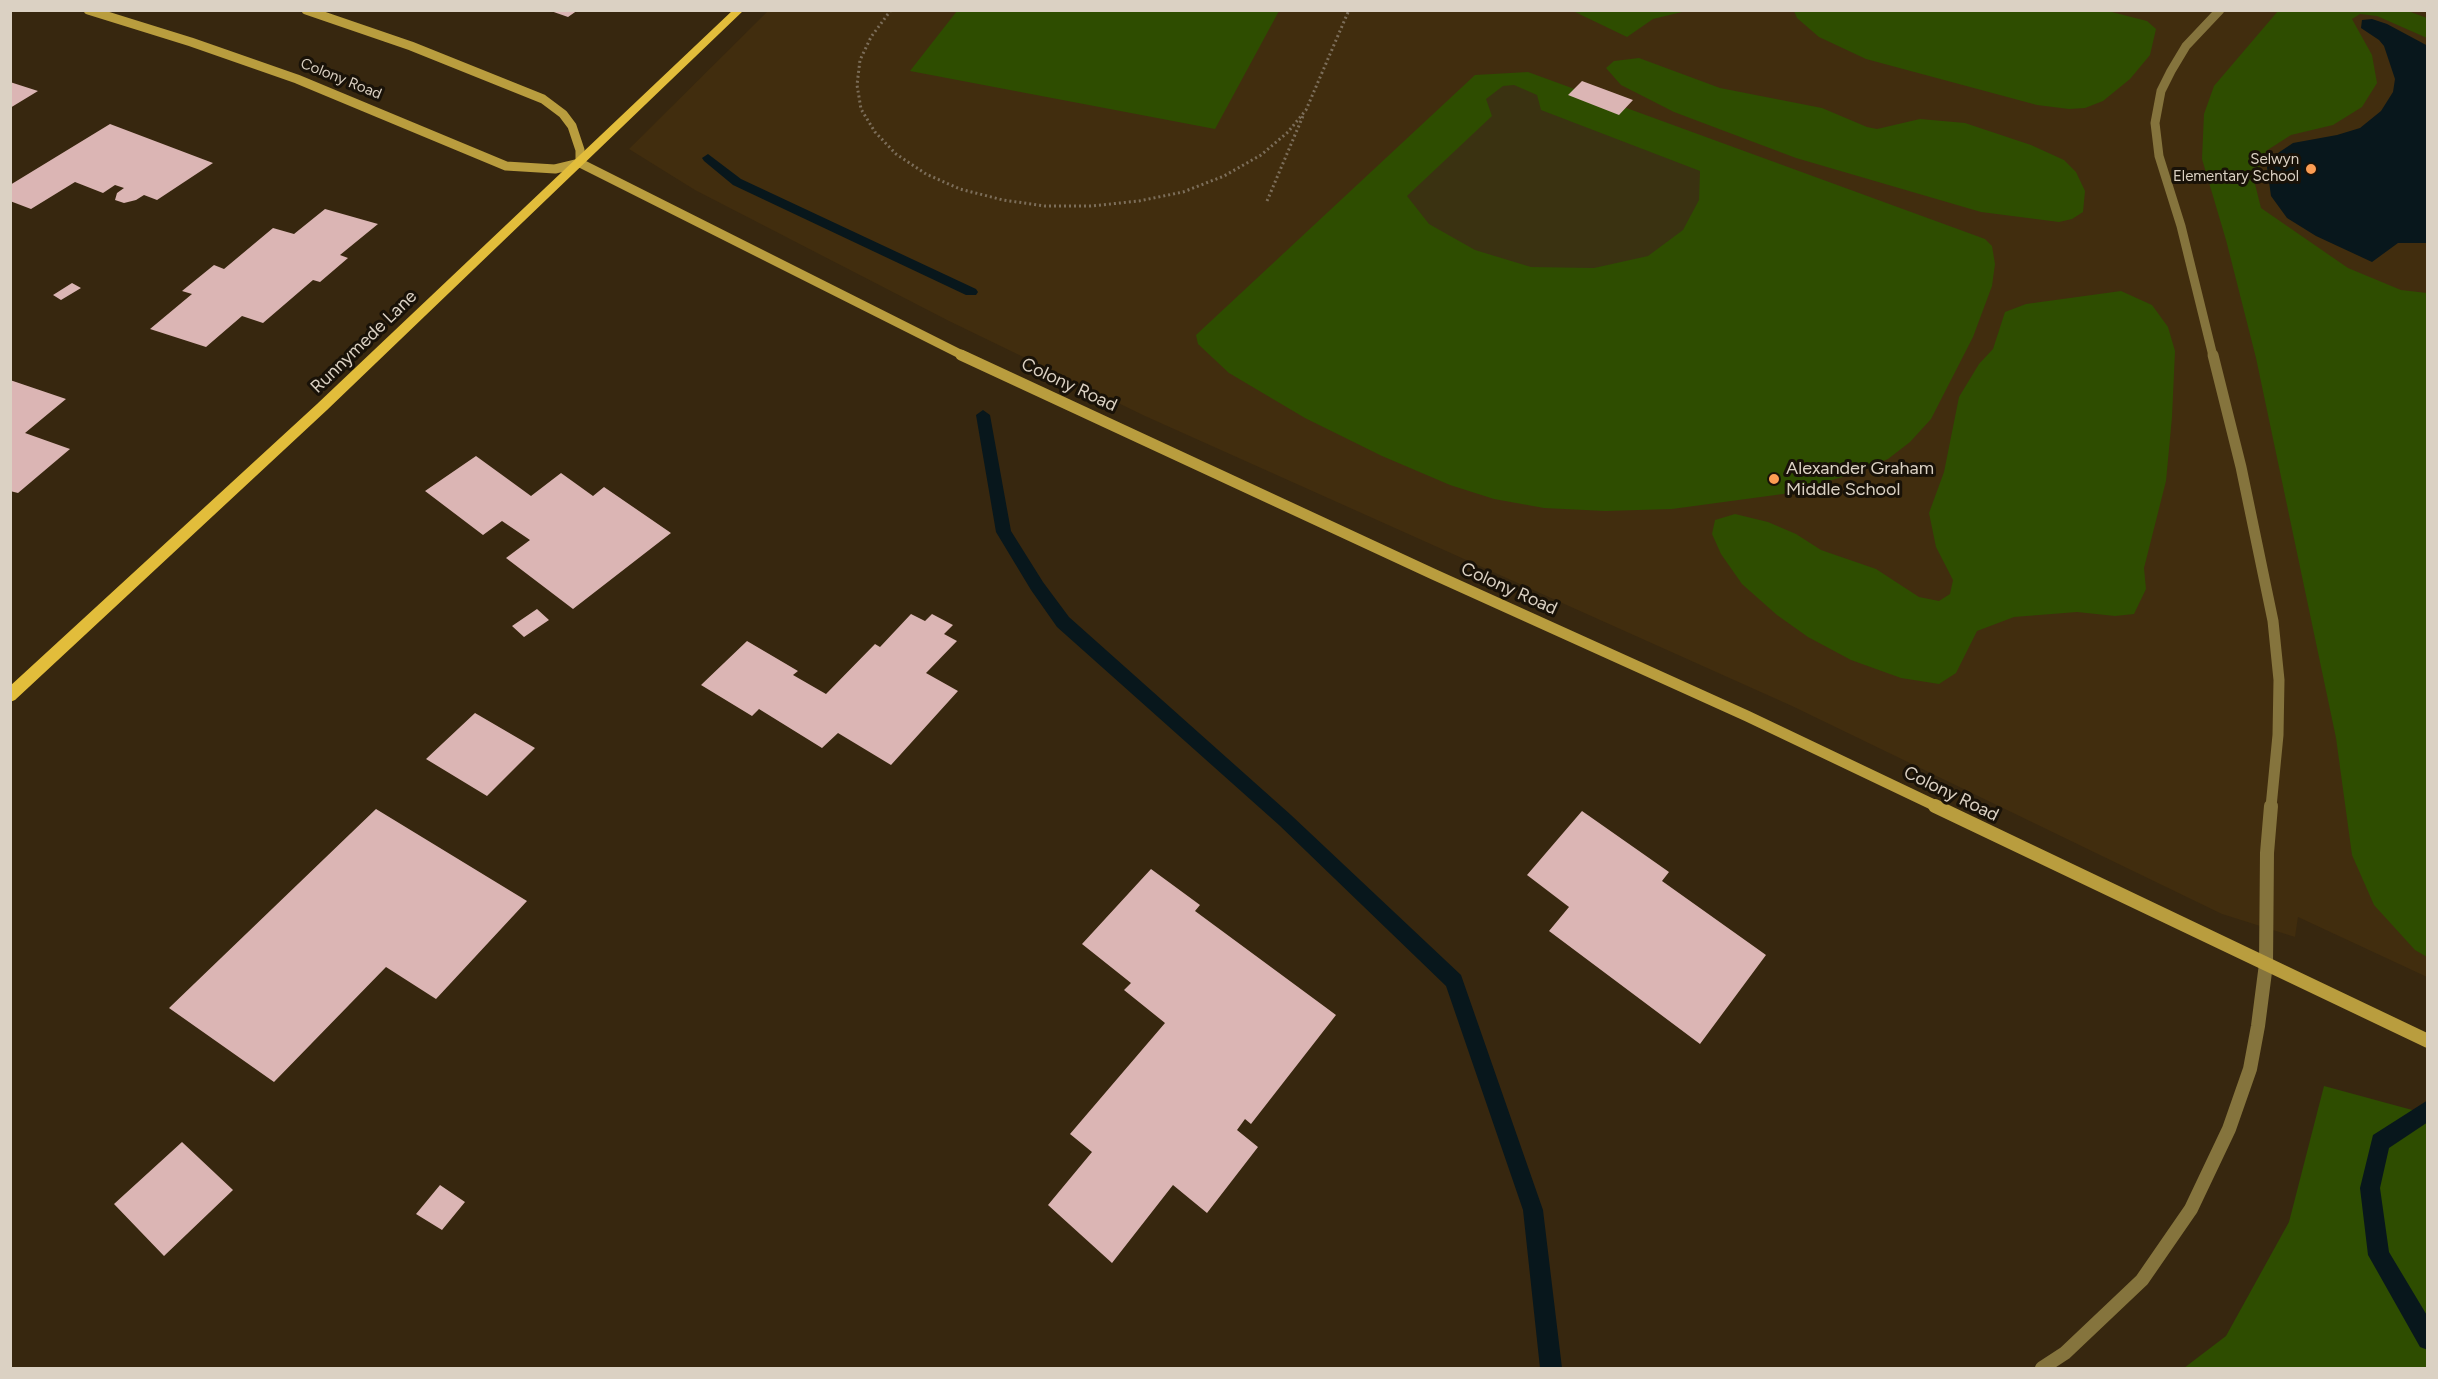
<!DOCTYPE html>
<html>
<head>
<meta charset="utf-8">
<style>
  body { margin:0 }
  #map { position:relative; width:2438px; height:1379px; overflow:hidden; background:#37270f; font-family:Figtree,sans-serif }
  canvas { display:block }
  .frame { position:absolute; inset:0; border:12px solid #dbd1c3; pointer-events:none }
</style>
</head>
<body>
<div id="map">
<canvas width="2438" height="1379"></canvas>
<div class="frame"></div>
</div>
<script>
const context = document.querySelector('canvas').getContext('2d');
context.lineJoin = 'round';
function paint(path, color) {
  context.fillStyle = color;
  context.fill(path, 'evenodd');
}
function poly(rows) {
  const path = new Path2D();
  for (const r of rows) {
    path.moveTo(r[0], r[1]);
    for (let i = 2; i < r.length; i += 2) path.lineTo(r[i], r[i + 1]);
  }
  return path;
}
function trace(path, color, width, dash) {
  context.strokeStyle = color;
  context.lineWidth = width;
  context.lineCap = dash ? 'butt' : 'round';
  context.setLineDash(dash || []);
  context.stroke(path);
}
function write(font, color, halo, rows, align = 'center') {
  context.font = font + ' Figtree,sans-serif';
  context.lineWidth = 6;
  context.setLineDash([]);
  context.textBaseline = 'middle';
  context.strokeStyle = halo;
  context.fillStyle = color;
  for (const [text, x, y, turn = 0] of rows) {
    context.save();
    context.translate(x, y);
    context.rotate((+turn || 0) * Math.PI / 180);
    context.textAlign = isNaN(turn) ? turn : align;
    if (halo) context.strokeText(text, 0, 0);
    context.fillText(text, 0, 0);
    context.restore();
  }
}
paint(poly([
  [768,11,2427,11,2427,977,2298,917,2295,937,2222,914,1792,706,1145,416,949,321,695,190,629,149]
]), '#412d0e');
paint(poly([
  [2104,10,2147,21,2156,29,2150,55,2130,79,2103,101,2085,108,2069,109,2037,105,1866,59,1819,37,1797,18,1794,11],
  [957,11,957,10,1279,11,1215,129,910,71],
  [1573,11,1686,11,1653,19,1627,37],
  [2278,11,2408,11,2427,18,2427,38,2377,16,2360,14,2352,19,2372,55,2377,83,2362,107,2333,125,2291,135,2266,151,2254,180,2261,208,2348,268,2401,290,2427,293,2427,957,2415,950,2374,905,2352,855,2336,738,2256,358,2226,240,2202,159,2204,114,2214,86],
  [1639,58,1720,88,1822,108,1867,127,1877,129,1920,119,1965,123,2031,145,2064,160,2076,172,2085,191,2083,212,2072,219,2059,222,1981,212,1796,158,1674,112,1621,85,1606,68,1614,61],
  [1528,72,1985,239,1992,246,1995,264,1992,286,1973,337,1931,419,1910,442,1888,459,1846,476,1783,494,1672,509,1605,511,1544,508,1494,499,1450,485,1382,456,1305,418,1229,373,1198,344,1196,335,1475,75],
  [2121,291,2152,305,2168,327,2175,351,2172,417,2166,481,2144,568,2146,589,2134,614,2115,616,2077,612,2014,617,1977,631,1956,673,1939,684,1901,678,1851,660,1808,637,1777,615,1742,584,1721,554,1712,534,1715,520,1735,514,1768,522,1796,534,1821,550,1876,569,1919,597,1939,601,1950,594,1953,580,1936,547,1929,513,1944,472,1959,397,1979,364,1993,349,2005,312,2026,304],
  [2324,1086,2427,1114,2427,1368,2184,1368,2226,1336,2289,1222]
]), '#2e4d00');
paint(poly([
  [1514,85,1537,95,1541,110,1700,171,1699,200,1683,230,1648,256,1594,268,1531,267,1475,250,1429,224,1407,196,1492,116,1486,99,1503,86]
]), '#3a3211');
paint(poly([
  [2372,19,2387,24,2428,46,2427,243,2398,243,2372,262,2316,236,2287,218,2271,196,2267,167,2272,157,2293,143,2337,135,2360,128,2381,111,2393,92,2395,79,2384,46,2379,40,2361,28,2362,20]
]), '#08171c');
paint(poly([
  [708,154,741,179,976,289,978,292,976,295,966,295,733,185,704,161,702,158,708,154],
  [983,410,990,415,1011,531,1043,582,1069,617,1291,815,1461,975,1543,1210,1562,1368,1540,1368,1523,1210,1446,986,1279,825,1057,627,1031,590,996,532,976,415,983,410],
  [2428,1100,2428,1122,2389,1148,2380,1188,2389,1252,2428,1317,2428,1350,2420,1347,2372,1262,2368,1255,2360,1188,2373,1135,2428,1100]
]), '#08171c');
paint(poly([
  [548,10,578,10,568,17],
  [1582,81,1633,100,1619,115,1568,95],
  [10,82,38,91,10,108],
  [110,124,213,163,157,200,144,195,136,200,124,203,115,200,117,193,124,188,115,185,103,193,75,182,31,209,10,201,10,185],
  [325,209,378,224,340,255,348,258,320,282,313,280,263,323,242,316,206,347,150,329,192,294,182,291,214,265,224,269,273,228,294,234],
  [72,283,81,288,61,300,53,295],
  [10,380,66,399,25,433,70,449,18,493,10,491],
  [476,456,531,496,561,473,593,496,604,487,671,533,573,609,506,558,530,540,502,521,483,535,425,491],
  [537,609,549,620,524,637,512,626],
  [911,614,925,621,932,614,953,625,944,634,957,641,926,673,958,691,891,765,838,733,822,748,759,709,752,716,701,685,747,641,798,671,793,675,826,694,875,644,880,647],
  [475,713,535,748,487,796,426,759],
  [376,809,527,901,436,999,386,967,274,1082,169,1008],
  [1582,811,1669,872,1662,881,1766,955,1700,1044,1549,931,1569,907,1527,875],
  [1151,869,1200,905,1195,911,1336,1015,1251,1124,1245,1119,1237,1130,1258,1147,1207,1213,1173,1185,1112,1263,1048,1205,1092,1152,1070,1134,1165,1023,1124,990,1131,983,1082,944],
  [182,1142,233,1190,164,1256,114,1204],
  [440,1185,465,1202,442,1230,416,1214]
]), '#dbb5b4');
trace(poly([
  [891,10,871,37,860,60,857,85,861,109,875,132,896,154,926,174,960,189,1003,200,1045,206,1091,206,1139,201,1183,192,1224,176,1261,155,1288,132,1306,110,1349,10],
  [1267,201,1303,116]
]), '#7c6e5a', 3, [2, 3]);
trace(poly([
  [2213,356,2181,226,2159,156,2155,123,2161,91,2171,71,2186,46,2220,10]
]), '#85743d', 9);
trace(poly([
  [2213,355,2241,467,2273,621,2279,680,2278,735,2271,807]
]), '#85743d', 11);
trace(poly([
  [2042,1368,2065,1353,2142,1280,2191,1209,2229,1129,2250,1069,2258,1026,2266,964,2267,853,2271,806]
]), '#85743d', 14);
trace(poly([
  [88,10,191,42,297,79,506,166,555,169,580,163,964,356],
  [306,10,411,46,543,99,563,114,572,126,580,150,580,163]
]), '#b99d3e', 9);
trace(poly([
  [961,355,1433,574,1747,716,1938,807]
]), '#b99d3e', 11);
trace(poly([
  [1935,806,2428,1041]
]), '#b99d3e', 14);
paint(poly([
  [733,10,744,10,327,410,15,700,10,702,10,686,317,404,733,10]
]), '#e2bd3b');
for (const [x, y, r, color] of [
  [2311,169,6,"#fc9d53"],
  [1774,479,6,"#fc9d53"]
]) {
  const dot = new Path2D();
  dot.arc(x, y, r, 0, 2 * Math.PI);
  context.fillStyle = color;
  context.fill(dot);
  trace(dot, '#191208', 2);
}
write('15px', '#dbd1c3', '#191208', [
  ["Colony Road",341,79,22]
]);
write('15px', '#dbd1c3', '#191208', [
  ["Selwyn",2299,160],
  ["Elementary School",2299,177]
], 'right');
write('18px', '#dbd1c3', '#191208', [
  ["Runnymede Lane",364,342,-44],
  ["Colony Road",1069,385,25],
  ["Colony Road",1509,589,24],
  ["Colony Road",1951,794,26]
]);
write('18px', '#dbd1c3', '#191208', [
  ["Alexander Graham",1786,469],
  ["Middle School",1786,490]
], 'left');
</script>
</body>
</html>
